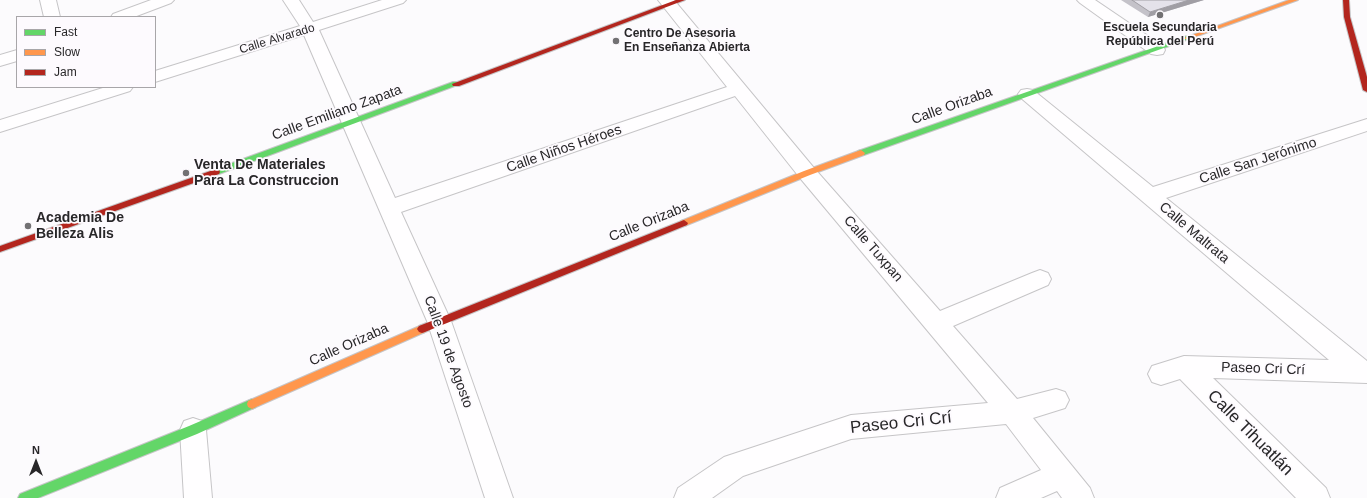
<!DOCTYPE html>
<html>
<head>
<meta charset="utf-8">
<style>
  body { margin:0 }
  #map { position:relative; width:1367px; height:498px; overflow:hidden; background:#fcfbfd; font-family:Arial,sans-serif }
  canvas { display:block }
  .legend { position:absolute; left:16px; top:16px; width:140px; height:72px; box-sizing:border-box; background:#fdfafe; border:1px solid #a8a6a9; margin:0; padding:5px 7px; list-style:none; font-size:12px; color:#282729 }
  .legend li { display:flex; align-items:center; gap:8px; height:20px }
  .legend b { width:20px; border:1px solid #a8a6a9 }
  .north { position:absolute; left:16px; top:442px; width:40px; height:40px; -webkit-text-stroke:3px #fdfafe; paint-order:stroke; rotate:0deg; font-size:11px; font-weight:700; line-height:16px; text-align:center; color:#282729 }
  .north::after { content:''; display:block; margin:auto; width:14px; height:18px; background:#282729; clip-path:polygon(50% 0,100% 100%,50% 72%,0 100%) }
</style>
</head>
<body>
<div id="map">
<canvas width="1367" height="498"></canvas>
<ul class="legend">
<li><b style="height:5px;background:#63d668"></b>Fast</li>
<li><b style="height:5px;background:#ff974d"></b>Slow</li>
<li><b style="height:5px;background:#b3261e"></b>Jam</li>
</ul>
<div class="north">N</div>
</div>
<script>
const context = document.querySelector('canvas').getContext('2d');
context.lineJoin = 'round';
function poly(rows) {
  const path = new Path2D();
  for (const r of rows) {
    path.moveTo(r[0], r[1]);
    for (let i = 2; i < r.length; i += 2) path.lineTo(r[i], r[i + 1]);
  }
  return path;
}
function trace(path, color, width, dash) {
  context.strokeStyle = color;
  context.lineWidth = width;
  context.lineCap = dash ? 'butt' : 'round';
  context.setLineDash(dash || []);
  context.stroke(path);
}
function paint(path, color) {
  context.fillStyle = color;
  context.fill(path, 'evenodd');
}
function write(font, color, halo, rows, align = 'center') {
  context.font = font + ' Arial,sans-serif';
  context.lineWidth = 3.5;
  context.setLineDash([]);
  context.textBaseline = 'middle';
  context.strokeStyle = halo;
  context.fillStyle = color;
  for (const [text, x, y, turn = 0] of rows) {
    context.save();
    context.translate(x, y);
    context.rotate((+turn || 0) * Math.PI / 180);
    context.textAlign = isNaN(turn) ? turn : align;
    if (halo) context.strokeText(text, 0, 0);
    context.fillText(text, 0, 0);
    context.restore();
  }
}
const street = poly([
  [40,0,56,0,60,17,44,17,40,0],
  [151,0,174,0,171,3,134,17,111,17,113,14,151,0],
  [283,0,299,0,313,22,382,0,406,0,403,3,319,30,395,198,727,87,658,0,674,0,814,168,940,311,1032,273,1040,270,1048,273,1051,279,1048,285,953,326,1017,399,1056,389,1065,392,1069,400,1065,408,1033,418,1090,488,1094,498,1062,498,1057,491,1041,498,996,498,1000,488,1041,470,1006,424,851,439,743,476,712,498,674,498,678,488,724,457,851,415,988,403,800,178,735,96,401,212,451,321,513,498,485,498,427,321,304,35,155,82,155,71,300,26,283,0],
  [1077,0,1095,0,1163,46,1165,50,1163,54,1157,55,1151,54,1080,3,1077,0],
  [17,50,17,61,0,66,0,55,17,50],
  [106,87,133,87,130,91,0,132,0,120,106,87],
  [1027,89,1033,90,1153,187,1367,119,1367,131,1166,198,1367,361,1367,383,1213,378,1326,488,1330,498,1296,498,1180,379,1161,385,1152,382,1148,374,1152,366,1184,356,1329,360,1021,98,1018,94,1021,90,1027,89],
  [193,418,202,421,206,430,212,498,184,498,180,430,184,421,193,418]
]);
const fast = poly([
  [1187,36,1189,37,1189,39,864,155,858,155,857,153,858,151,1187,36],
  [453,82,456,82,460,84,219,174,213,174,212,172,213,170,453,82],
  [252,399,256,401,257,404,256,407,197,434,38,498,18,498,20,494,189,426,252,399]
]);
const slow = poly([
  [1289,0,1298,0,1189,39,1185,39,1184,38,1289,0],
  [861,150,865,153,864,155,810,175,687,225,684,226,680,223,681,221,804,171,861,150],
  [422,325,425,326,427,329,425,332,256,407,252,409,248,407,247,404,248,401,422,325]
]);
const jam = poly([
  [676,0,685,0,459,86,453,86,452,84,676,0],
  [1343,0,1349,0,1350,17,1367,77,1367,92,1363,90,1344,17,1343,0],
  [216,169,219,170,220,172,219,174,0,252,0,246,216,169],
  [684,220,688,223,687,225,425,332,422,333,419,332,417,329,419,326,684,220]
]);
trace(street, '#c6c5c7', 2);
trace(fast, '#c6c5c7', 2);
trace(slow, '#c6c5c7', 2);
trace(jam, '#c6c5c7', 2);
paint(street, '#fffeff');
paint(fast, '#63d668');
paint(slow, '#ff974d');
paint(jam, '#b3261e');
paint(poly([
  [1121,0,1204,0,1148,17]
]), '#c4c2c9');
paint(poly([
  [1189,0,1204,0,1148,17,1150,12]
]), '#a09ea4');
const building = poly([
  [1132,0,1189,0,1150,12,1132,0]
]);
paint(building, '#e4e2ea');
trace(building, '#a09ea4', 1);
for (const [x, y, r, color] of [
  [1160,15,4,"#727173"],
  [616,41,4,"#727173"],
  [186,173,4,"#727173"],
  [28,226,4,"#727173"]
]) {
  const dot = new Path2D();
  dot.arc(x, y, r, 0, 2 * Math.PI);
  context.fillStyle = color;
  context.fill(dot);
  trace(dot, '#fdfafe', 1.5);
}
write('bold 12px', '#282729', '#fdfafe', [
  ["Escuela Secundaria",1160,28],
  ["República del Perú",1160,42],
  ["Centro De Asesoria",624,34,"left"],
  ["En Enseñanza Abierta",624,48,"left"]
]);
write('12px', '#282729', '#fdfafe', [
  ["Calle Alvarado",277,39,-17]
]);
write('14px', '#282729', '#fdfafe', [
  ["Calle Orizaba",952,106,-20],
  ["Calle Emiliano Zapata",337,113,-20],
  ["Calle Niños Héroes",564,149,-19],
  ["Calle San Jerónimo",1258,161,-18],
  ["Calle Orizaba",649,222,-22],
  ["Calle Maltrata",1194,233,40],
  ["Calle Tuxpan",873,249,49],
  ["Calle Orizaba",349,345,-24],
  ["Calle 19 de Agosto",448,352,70],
  ["Paseo Cri Crí",1263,369,2]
]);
write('bold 14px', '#282729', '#fdfafe', [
  ["Venta De Materiales",194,165],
  ["Para La Construccion",194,181],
  ["Academia De",36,218],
  ["Belleza Alis",36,234]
], 'left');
write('17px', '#282729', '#fdfafe', [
  ["Paseo Cri Crí",901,423,-6],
  ["Calle Tihuatlán",1250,433,45]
]);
</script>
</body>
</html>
